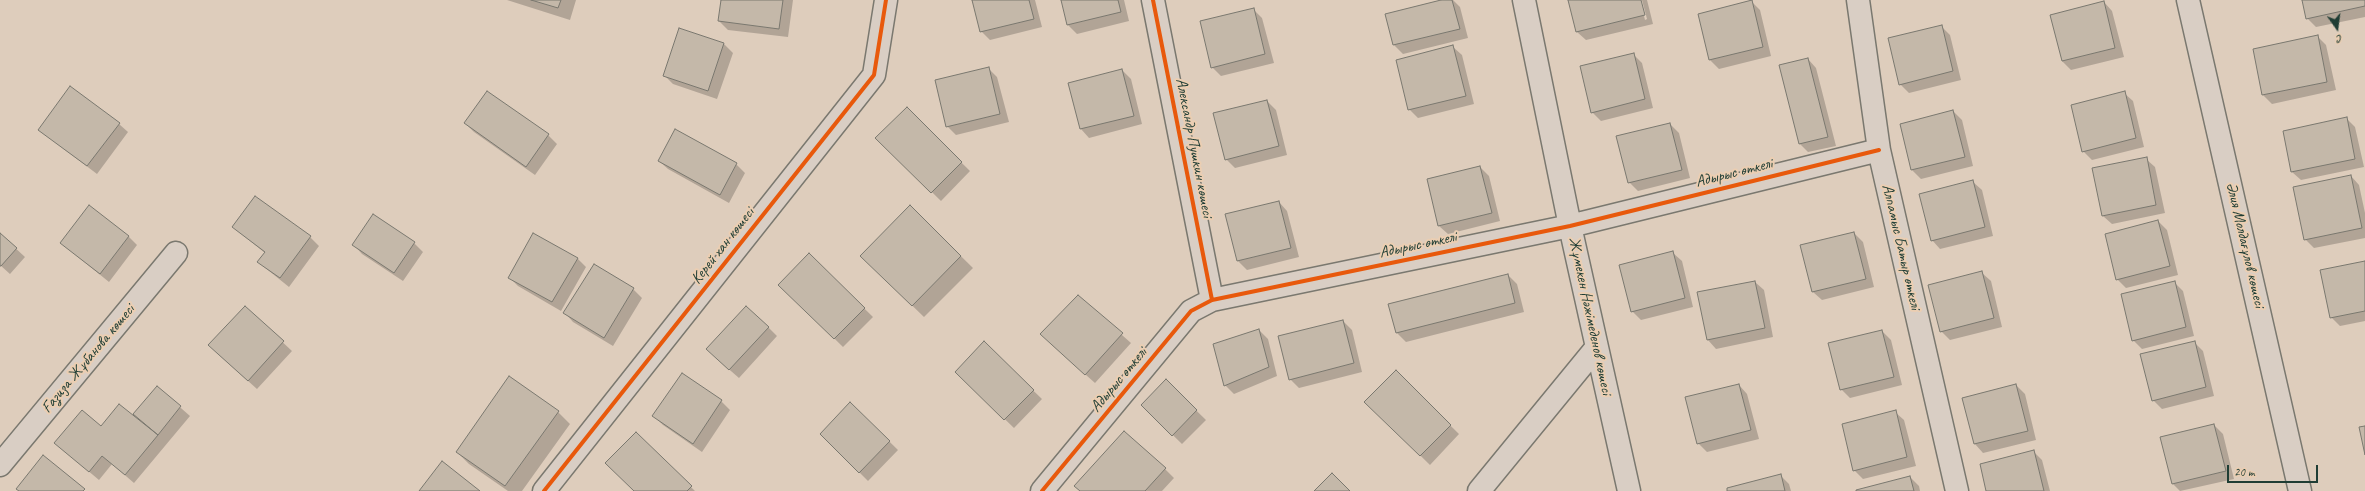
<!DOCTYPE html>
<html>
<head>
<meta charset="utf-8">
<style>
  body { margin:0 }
  #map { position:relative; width:2365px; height:491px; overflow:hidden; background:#decdbc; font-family:Caveat,sans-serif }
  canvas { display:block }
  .north { position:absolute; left:2317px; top:8px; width:40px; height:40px; -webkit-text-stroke:3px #ebceb2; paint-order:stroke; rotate:166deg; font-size:11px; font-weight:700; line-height:16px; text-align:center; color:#1f3d34 }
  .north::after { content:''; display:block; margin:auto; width:14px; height:18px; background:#1f3d34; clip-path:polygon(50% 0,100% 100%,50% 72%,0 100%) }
  .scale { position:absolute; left:2227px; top:465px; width:91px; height:18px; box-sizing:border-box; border:2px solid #1f3d34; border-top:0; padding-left:5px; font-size:12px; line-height:14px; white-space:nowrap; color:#1f3d34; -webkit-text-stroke:3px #ebceb2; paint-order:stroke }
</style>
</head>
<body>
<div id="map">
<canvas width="2365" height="491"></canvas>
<div class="north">С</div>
<div class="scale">20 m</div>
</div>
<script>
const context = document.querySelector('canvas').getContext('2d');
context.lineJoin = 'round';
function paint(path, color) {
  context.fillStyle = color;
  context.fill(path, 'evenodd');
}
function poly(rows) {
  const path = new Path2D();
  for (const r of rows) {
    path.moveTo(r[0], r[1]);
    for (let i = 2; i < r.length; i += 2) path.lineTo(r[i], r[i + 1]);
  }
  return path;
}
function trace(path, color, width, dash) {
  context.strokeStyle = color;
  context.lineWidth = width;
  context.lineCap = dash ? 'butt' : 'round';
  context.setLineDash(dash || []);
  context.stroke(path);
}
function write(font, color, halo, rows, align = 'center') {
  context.font = font + ' Caveat,sans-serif';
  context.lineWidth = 4;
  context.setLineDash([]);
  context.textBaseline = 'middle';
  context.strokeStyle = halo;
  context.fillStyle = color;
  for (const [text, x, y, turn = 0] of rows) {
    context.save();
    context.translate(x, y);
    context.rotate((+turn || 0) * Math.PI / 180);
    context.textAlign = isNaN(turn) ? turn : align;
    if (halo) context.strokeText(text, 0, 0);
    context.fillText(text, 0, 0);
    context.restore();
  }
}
paint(poly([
  [507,0,576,0,570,20],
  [722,0,793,0,788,37,728,30,719,21],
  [973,0,1035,0,1042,27,990,40,981,31],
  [1062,0,1124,0,1129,21,1077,34,1068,25],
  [1445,0,1453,0,1460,7,1468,38,1403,54,1394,45,1386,15],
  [1569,0,1640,0,1645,20,1647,19,1642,0,1647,0,1653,24,1586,40,1577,32],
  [2303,0,2365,0,2365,17,2316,27,2307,18],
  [1751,1,1760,10,1771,56,1719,69,1710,60,1699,15],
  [2104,2,2112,11,2124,57,2071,70,2062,61],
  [1253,9,1262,18,1274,63,1221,76,1212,67],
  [1941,26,1950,35,1961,80,1909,93,1900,84],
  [680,29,724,44,733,53,717,99,673,84,664,75],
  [2318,37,2326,45,2336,90,2272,104,2263,95],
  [1453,47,1462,55,1474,104,1418,118,1409,109],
  [1633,54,1642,63,1653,108,1601,121,1592,112],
  [1808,59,1816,68,1836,146,1808,152,1800,144],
  [988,68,997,77,1009,122,956,135,947,126],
  [1122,70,1131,79,1142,124,1089,138,1081,129],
  [2124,93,2133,101,2144,147,2092,160,2083,151],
  [1267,101,1276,110,1287,155,1235,168,1226,159],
  [907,109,970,171,941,201,877,138],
  [1953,111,1962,120,1973,166,1921,179,1912,170,1901,124],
  [2347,119,2355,127,2364,167,2301,180,2292,172],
  [465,123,548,135,557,144,535,175,474,132],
  [119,124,128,132,97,174,39,130],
  [1670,124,1679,133,1690,178,1638,191,1629,182],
  [2146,159,2155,167,2165,213,2112,224,2103,216],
  [659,161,736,164,745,173,729,203,668,169],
  [1480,167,1489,176,1500,221,1448,234,1439,226],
  [2351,176,2359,185,2365,213,2365,238,2314,248,2305,239],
  [1973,182,1982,190,1993,236,1940,249,1932,240],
  [1279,202,1287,211,1299,257,1247,270,1238,261],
  [910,206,973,268,924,317,861,256],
  [2158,221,2167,230,2178,275,2126,288,2117,279],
  [233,227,310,237,319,246,289,287,258,262,265,253],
  [1854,233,1863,242,1874,287,1822,300,1813,292],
  [0,234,25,257,10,274,0,265],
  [129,237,137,245,109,282,61,243],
  [414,243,423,252,403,281,362,254,354,245],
  [1673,253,1682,261,1693,307,1641,320,1632,311],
  [809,254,873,317,843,347,780,285],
  [577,258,586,267,561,311,518,286,509,277],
  [2365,262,2365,321,2340,326,2331,317],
  [594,265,633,289,642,298,613,346,573,322,565,313],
  [1982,273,1991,281,2002,327,1950,340,1941,331],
  [1508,275,1517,284,1524,312,1406,342,1397,333],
  [1755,282,1764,290,1773,337,1716,349,1708,340,1698,293],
  [2174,282,2183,291,2194,336,2142,349,2133,340],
  [1078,296,1131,343,1095,383,1050,343],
  [245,307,292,351,257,389,218,354],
  [1343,321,1352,330,1362,372,1299,388,1290,379],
  [768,327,777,336,739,378,716,358],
  [1259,330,1268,339,1277,376,1234,394,1225,385],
  [1882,331,1891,340,1902,385,1850,398,1841,389],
  [2194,342,2203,351,2214,396,2162,409,2153,400],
  [984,343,1042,399,1014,428,956,372],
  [1396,372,1459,434,1430,465,1366,402],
  [1166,381,1206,420,1182,444,1142,405],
  [1739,385,1747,394,1759,439,1707,452,1698,443],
  [2016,385,2025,394,2036,440,1983,453,1975,444],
  [157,387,190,416,134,483,112,464,99,480,55,443,133,416],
  [721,401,730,410,702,452,663,425,654,416],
  [851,404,898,450,868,481,821,434],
  [558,412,570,424,522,491,508,491,469,464,457,452],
  [1895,412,1904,420,1916,466,1863,479,1854,470],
  [2214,425,2223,434,2234,479,2180,491,2173,484],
  [636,433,695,491,635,491],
  [2033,451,2042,460,2050,491,1987,491],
  [1165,469,1174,478,1162,491,1081,491],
  [1780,475,1789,484,1791,491,1729,491],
  [1910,477,1919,486,1920,491,1857,491]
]), '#0003');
const building = poly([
  [531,0,561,0,558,8,531,0],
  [721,0,783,0,779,29,718,21,721,0],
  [972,0,1029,0,1034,19,980,32,972,0],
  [1061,0,1118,0,1121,12,1067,25,1061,0],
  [1441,0,1452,0,1460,29,1393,45,1385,14,1441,0],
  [1568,0,1641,0,1645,15,1576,32,1568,0],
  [1752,0,1763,47,1709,60,1698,14,1752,0],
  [2302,0,2365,0,2365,6,2306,19,2302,0],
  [2104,1,2115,48,2062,61,2050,15,2104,1],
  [1254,8,1265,54,1211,68,1200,21,1254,8],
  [1942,25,1953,71,1899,85,1888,38,1942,25],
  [679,28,724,43,708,91,663,76,679,28],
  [2318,35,2327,82,2262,95,2253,49,2318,35],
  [1453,45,1466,96,1408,110,1396,60,1453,45],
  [1634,53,1645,99,1591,113,1580,66,1634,53],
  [1808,58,1828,137,1799,144,1779,65,1808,58],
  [989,67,1000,114,946,127,935,80,989,67],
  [1122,69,1134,116,1080,129,1068,83,1122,69],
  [70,86,120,123,87,166,38,130,70,86],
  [487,91,549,134,526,167,464,123,487,91],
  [2125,91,2136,138,2082,152,2071,105,2125,91],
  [1267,100,1279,146,1225,160,1213,113,1267,100],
  [907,107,962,162,931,193,875,138,907,107],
  [1953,110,1965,157,1911,170,1900,124,1953,110],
  [2347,117,2355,159,2291,172,2283,131,2347,117],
  [1670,123,1682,170,1628,183,1616,136,1670,123],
  [675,129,737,163,720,195,658,161,675,129],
  [2147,157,2156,205,2102,216,2092,168,2147,157],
  [1480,166,1492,213,1438,226,1427,179,1480,166],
  [2351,175,2362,228,2304,240,2293,187,2351,175],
  [1973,180,1985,227,1931,241,1919,194,1973,180],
  [255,196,311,236,280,278,257,262,265,252,232,227,255,196],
  [1279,201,1291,248,1237,261,1225,214,1279,201],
  [89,205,129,236,100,274,60,243,89,205],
  [910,205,961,256,912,306,860,256,910,205],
  [373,214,415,242,394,273,352,245,373,214],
  [2158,220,2170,266,2116,280,2105,234,2158,220],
  [1854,232,1866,279,1812,292,1800,245,1854,232],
  [0,233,17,248,1,266,0,266,0,233],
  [533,233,578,258,552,302,508,278,533,233],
  [1673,251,1685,298,1631,312,1619,265,1673,251],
  [809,253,865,308,834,339,778,285,809,253],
  [2365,261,2365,311,2330,318,2320,270,2365,261],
  [594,264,634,288,604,338,563,313,594,264],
  [1982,271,1994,318,1940,332,1928,285,1982,271],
  [1508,274,1515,303,1396,333,1388,304,1508,274],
  [1755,281,1765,328,1707,340,1697,292,1755,281],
  [2175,281,2186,327,2132,341,2121,294,2175,281],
  [1078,295,1123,333,1085,375,1040,334,1078,295],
  [245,306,284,341,248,381,208,345,245,306],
  [746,306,769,327,729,370,706,349,746,306],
  [1343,320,1354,363,1289,380,1278,336,1343,320],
  [1259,329,1269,367,1224,386,1213,344,1259,329],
  [1882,330,1894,377,1840,390,1828,343,1882,330],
  [984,341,1034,390,1004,420,955,372,984,341],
  [2195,341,2206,387,2152,401,2140,354,2195,341],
  [1396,370,1451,425,1420,456,1364,402,1396,370],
  [682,373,722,400,693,444,652,416,682,373],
  [509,376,559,411,505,486,456,452,509,376],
  [1166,379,1197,410,1172,436,1141,405,1166,379],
  [1739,384,1751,430,1697,444,1685,397,1739,384],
  [2016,384,2028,431,1974,444,1962,398,2016,384],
  [157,386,181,406,158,435,133,414,157,386],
  [850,402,890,441,859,473,820,434,850,402],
  [119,404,158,435,125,475,102,456,89,472,54,443,82,410,101,426,119,404],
  [1896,410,1907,457,1853,471,1842,424,1896,410],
  [2214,424,2226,471,2172,484,2160,437,2214,424],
  [2365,426,2365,455,2359,427,2365,426],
  [1124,431,1166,468,1145,491,1080,491,1074,486,1124,431],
  [636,432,692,486,687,491,634,491,605,463,636,432],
  [2034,450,2044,491,1986,491,1980,464,2034,450],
  [43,455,85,489,83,491,19,491,16,489,43,455],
  [442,461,480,491,419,491,442,461],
  [1332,473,1350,491,1314,491,1332,473],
  [1781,474,1785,491,1727,491,1727,488,1781,474],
  [1910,476,1914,491,1856,491,1856,490,1910,476]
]);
paint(building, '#c4b8a9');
trace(building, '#7a786f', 1);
const minor = poly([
  [1153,0,1212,300],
  [1524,0,1570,226,1629,491],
  [1858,0,1879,150,1957,491],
  [0,465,176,253],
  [544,491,874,75,886,0],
  [1042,491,1191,311,1212,300,1570,226,1879,150],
  [1479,491,1597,347]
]);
const secondary = poly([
  [2188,0,2300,491]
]);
trace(minor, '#7a786f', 25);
trace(secondary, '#7a786f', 25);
trace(minor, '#d9cec4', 22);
trace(secondary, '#d9cec4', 22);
trace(poly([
  [1153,0,1212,300],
  [544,491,874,75,886,0],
  [1042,491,1191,311,1212,300,1570,226,1879,150]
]), '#e8590c', 4);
write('16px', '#1f3d34', '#ebceb2', [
  ["Александр Пушкин көшесі",1194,148,79],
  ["Адырыс өткелі",1734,173,-14],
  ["Адырыс өткелі",1418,245,-12],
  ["Әлия Молдағұлов көшесі",2245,245,77],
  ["Керей хан көшесі",723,246,-52],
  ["Алпамыс Батыр өткелі",1901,247,77],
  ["Жұмекен Нәжімеденов көшесі",1590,316,78],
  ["Ғазиза Жұбанова көшесі",88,359,-50],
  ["Адырыс өткелі",1119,380,-50]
]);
</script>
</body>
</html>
